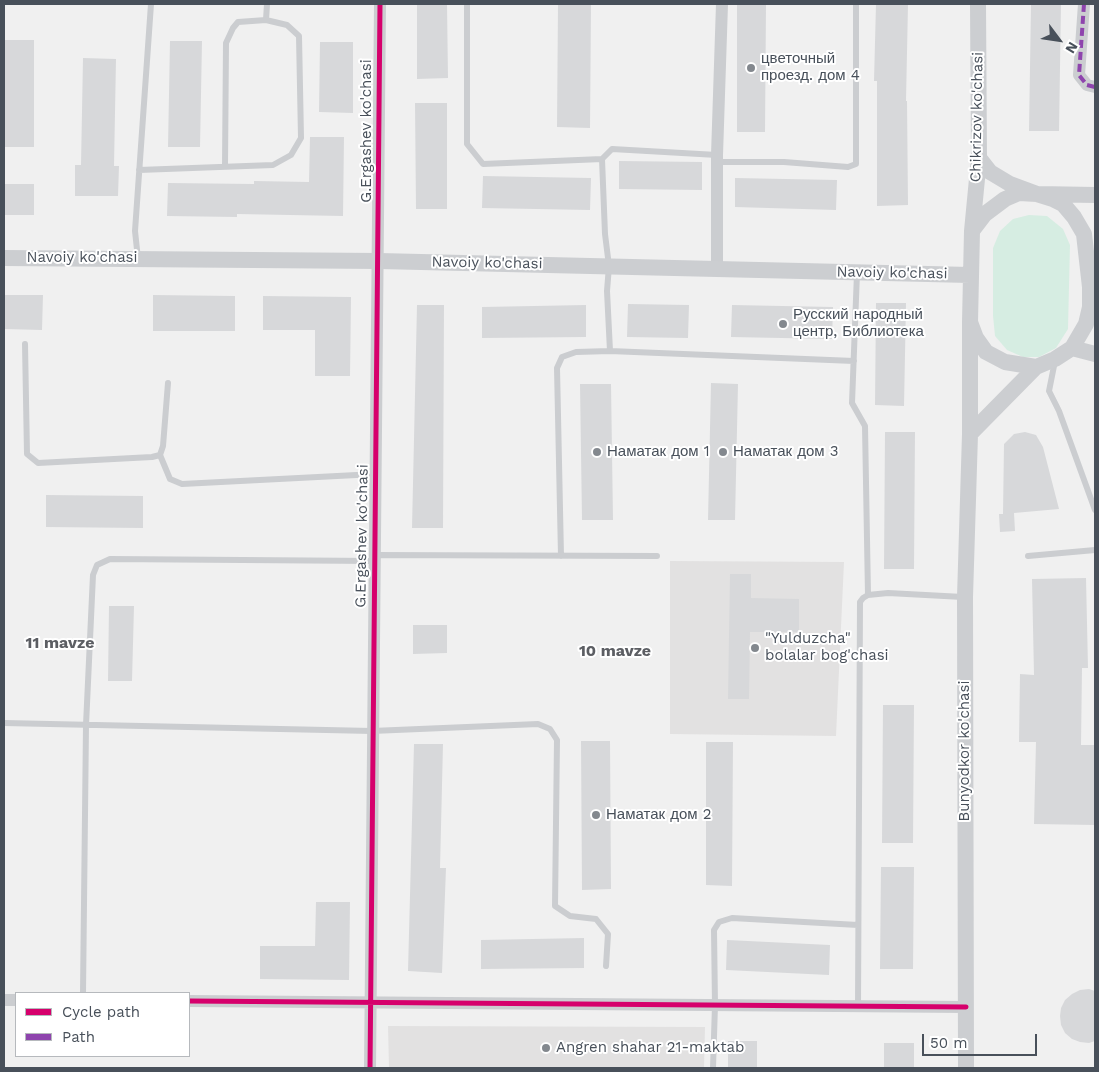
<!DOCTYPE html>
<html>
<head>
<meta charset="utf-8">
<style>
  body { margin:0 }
  #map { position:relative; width:1099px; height:1072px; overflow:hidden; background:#f0f0f0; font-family:"Work Sans",sans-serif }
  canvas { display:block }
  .frame { position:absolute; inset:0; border:5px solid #48505a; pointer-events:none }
  .legend { position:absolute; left:15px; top:992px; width:175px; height:65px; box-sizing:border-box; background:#fff; border:1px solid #b6b9bd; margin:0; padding:6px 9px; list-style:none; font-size:15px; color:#48505a }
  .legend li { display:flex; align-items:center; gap:10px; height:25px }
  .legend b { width:25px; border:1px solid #b6b9bd }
  .north { position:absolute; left:1034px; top:15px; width:50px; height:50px; -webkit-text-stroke:4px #fff; paint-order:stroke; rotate:121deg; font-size:14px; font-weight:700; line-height:20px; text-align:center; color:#48505a }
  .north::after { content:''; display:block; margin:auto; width:18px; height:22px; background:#48505a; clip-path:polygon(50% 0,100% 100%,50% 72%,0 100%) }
  .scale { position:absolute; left:922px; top:1034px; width:115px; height:22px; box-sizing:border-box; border:2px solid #48505a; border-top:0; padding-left:6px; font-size:15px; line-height:18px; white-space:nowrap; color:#48505a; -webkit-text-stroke:4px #fff; paint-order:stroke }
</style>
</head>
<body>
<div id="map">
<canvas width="1099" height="1072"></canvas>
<div class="frame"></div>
<ul class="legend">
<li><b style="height:6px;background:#d6006c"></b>Cycle path</li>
<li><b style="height:6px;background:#8e44ad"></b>Path</li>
</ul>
<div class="north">N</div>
<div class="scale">50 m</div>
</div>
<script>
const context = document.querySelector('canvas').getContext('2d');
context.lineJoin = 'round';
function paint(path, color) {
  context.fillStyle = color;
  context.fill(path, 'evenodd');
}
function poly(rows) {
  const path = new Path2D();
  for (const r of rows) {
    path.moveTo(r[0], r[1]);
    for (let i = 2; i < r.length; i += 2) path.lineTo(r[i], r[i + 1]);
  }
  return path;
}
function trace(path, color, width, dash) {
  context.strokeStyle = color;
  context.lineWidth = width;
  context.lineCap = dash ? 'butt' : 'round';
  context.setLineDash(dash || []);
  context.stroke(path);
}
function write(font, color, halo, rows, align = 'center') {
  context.font = font + ' "Work Sans",sans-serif';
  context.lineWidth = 4;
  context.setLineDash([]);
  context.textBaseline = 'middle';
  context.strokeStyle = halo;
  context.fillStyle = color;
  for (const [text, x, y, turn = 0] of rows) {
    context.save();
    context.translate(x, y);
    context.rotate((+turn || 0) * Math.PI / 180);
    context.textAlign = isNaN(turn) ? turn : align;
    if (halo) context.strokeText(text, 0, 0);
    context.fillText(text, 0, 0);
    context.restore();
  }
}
paint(poly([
  [670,561,844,562,836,736,670,734],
  [388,1026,705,1027,704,1068,389,1068]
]), '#e2e1e1');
paint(poly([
  [1029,215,1047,216,1063,229,1070,245,1068,329,1056,348,1039,357,1023,357,1007,350,995,336,993,316,993,248,1000,231,1013,219]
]), '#d6ede2');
paint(poly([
  [417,4,447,4,448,78,417,79],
  [558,4,591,4,590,128,557,127],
  [737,4,766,4,765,132,737,132],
  [876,4,908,4,906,101,907,101,908,205,877,206,877,81,874,81],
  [1031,4,1061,4,1059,131,1029,131],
  [4,40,34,40,34,147,4,147],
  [170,41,202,41,200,147,168,147],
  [320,42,353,42,353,113,319,112],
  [83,58,116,59,114,166,119,166,118,196,75,196,75,165,81,165],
  [415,103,447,103,447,209,416,209],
  [310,137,344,137,343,216,237,214,237,217,167,216,168,183,254,184,254,181,309,182],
  [619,161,702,162,702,190,619,189],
  [483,176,591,178,590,210,482,208],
  [735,178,837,180,836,210,735,207],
  [4,184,34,184,34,215,4,215],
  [4,295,43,295,42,330,4,329],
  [153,295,235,296,235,331,153,331],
  [263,296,351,297,350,376,315,376,315,330,263,330],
  [876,303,906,303,904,406,875,405],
  [628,304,689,305,688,338,627,337],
  [417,305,444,305,443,528,412,528],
  [586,305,586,337,482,338,482,307],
  [732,305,833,307,832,339,731,337],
  [711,383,738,384,735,520,708,520],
  [580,384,611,384,613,520,582,520],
  [885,432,915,432,914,569,884,569],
  [1025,432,1036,435,1043,447,1059,509,1014,513,1015,531,1000,532,999,514,1003,514,1004,444,1014,434],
  [46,495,143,496,143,528,46,527],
  [730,574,751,574,751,598,799,599,799,632,750,632,749,699,728,699],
  [1086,578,1088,668,1082,668,1081,745,1095,745,1095,825,1034,824,1036,742,1019,742,1020,674,1034,675,1032,579],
  [109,606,134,606,132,681,108,681],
  [413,625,447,625,447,653,413,654],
  [883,705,914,705,913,843,882,843],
  [581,741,610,741,611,889,582,890],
  [706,742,733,742,732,886,706,885],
  [414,744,443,744,440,868,446,868,442,973,408,971],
  [881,867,914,867,913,969,880,969],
  [316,902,350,902,349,980,260,979,260,946,315,946],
  [584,938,584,968,481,969,481,940],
  [727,940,830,945,829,975,726,970],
  [1089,989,1095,991,1095,1041,1089,1043,1080,1042,1072,1039,1065,1033,1061,1025,1060,1016,1061,1008,1065,1000,1072,994,1080,990],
  [728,1041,757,1041,757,1068,728,1068],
  [884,1043,914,1043,914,1068,884,1068]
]), '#d7d8da');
trace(poly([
  [467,4,467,144,483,164,602,159],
  [717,155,612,149,602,159,605,234,609,266,607,291,610,351,854,361],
  [717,162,784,162,848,167,856,164,856,4],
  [225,166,226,43,233,28,238,22,266,20],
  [139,170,273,165,291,155,301,138,299,36,287,25,266,20,267,4],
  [138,259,135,231,151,4],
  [857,273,852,403,865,426,868,595],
  [25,344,27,454,38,463,152,457,160,455,163,446,168,383],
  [1055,361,1049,391,1059,411,1095,510],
  [160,455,170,479,182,484,376,474],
  [375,555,657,556],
  [561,556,557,368,562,357,576,352,610,351],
  [1028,556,1095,550],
  [4,723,372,731,538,724,550,729,557,740,555,906,570,916,596,919,608,934,606,966],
  [83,993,86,725,93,575,97,565,110,559,375,561],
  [858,1006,860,602,863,598,868,595,888,593,963,597],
  [713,1068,715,1005,714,930,719,922,732,918,858,925]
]), '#cbcdd0', 6);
trace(poly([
  [1084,4,1079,75,1087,85,1095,87],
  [717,269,717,155,722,4],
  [4,1000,16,1000],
  [189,1001,966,1007],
  [370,1068,380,4]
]), '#cbcdd0', 12);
trace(poly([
  [979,158,990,172,1010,184,1037,194,1095,195],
  [1019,193,1037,194,1053,199,1063,204,1074,217,1084,234,1090,287,1090,307,1086,324,1072,348,1055,359,1036,367,1005,362,986,352,976,338,970,322,972,231,985,214,1005,199,1019,193],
  [972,231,979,158,978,4],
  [4,258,379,261,970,275],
  [1072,348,1095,354],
  [970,434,1036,367],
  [966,1068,965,597,970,434,970,322]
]), '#ccced1', 16);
trace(poly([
  [1084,4,1079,75,1087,85,1095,87]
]), '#8e44ad', 4, [8, 4]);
trace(poly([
  [189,1001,966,1007],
  [370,1068,380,4]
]), '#d6006c', 5);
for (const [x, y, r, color] of [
  [751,68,5,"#83888e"],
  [783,324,5,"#83888e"],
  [597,452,5,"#83888e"],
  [723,452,5,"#83888e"],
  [755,648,5,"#83888e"],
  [596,815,5,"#83888e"],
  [546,1048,5,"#83888e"]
]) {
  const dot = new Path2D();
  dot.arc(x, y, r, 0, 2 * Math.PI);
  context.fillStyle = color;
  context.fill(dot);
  trace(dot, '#fff', 2);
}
write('15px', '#48505a', '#fff', [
  ["цветочный",761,59],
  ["проезд. дом 4",761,76],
  ["Русский народный",793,315],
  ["центр, Библиотека",793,332],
  ["Наматак дом 1",607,452],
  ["Наматак дом 3",733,452],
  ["\"Yulduzcha\"",765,639],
  ["bolalar bog'chasi",765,656],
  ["Наматак дом 2",606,815],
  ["Angren shahar 21-maktab",556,1048]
], 'left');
write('15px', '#48505a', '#fff', [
  ["Chikrizov ko'chasi",977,117,-89],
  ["G.Ergashev ko'chasi",367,131,-90],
  ["Navoiy ko'chasi",82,258],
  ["Navoiy ko'chasi",487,263,1],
  ["Navoiy ko'chasi",892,273,1],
  ["G.Ergashev ko'chasi",362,536,-89],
  ["Bunyodkor ko'chasi",965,751,-90]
]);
write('bold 16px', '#5c5e63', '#fff', [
  ["11 mavze",60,643],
  ["10 mavze",615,651]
]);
</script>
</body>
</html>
